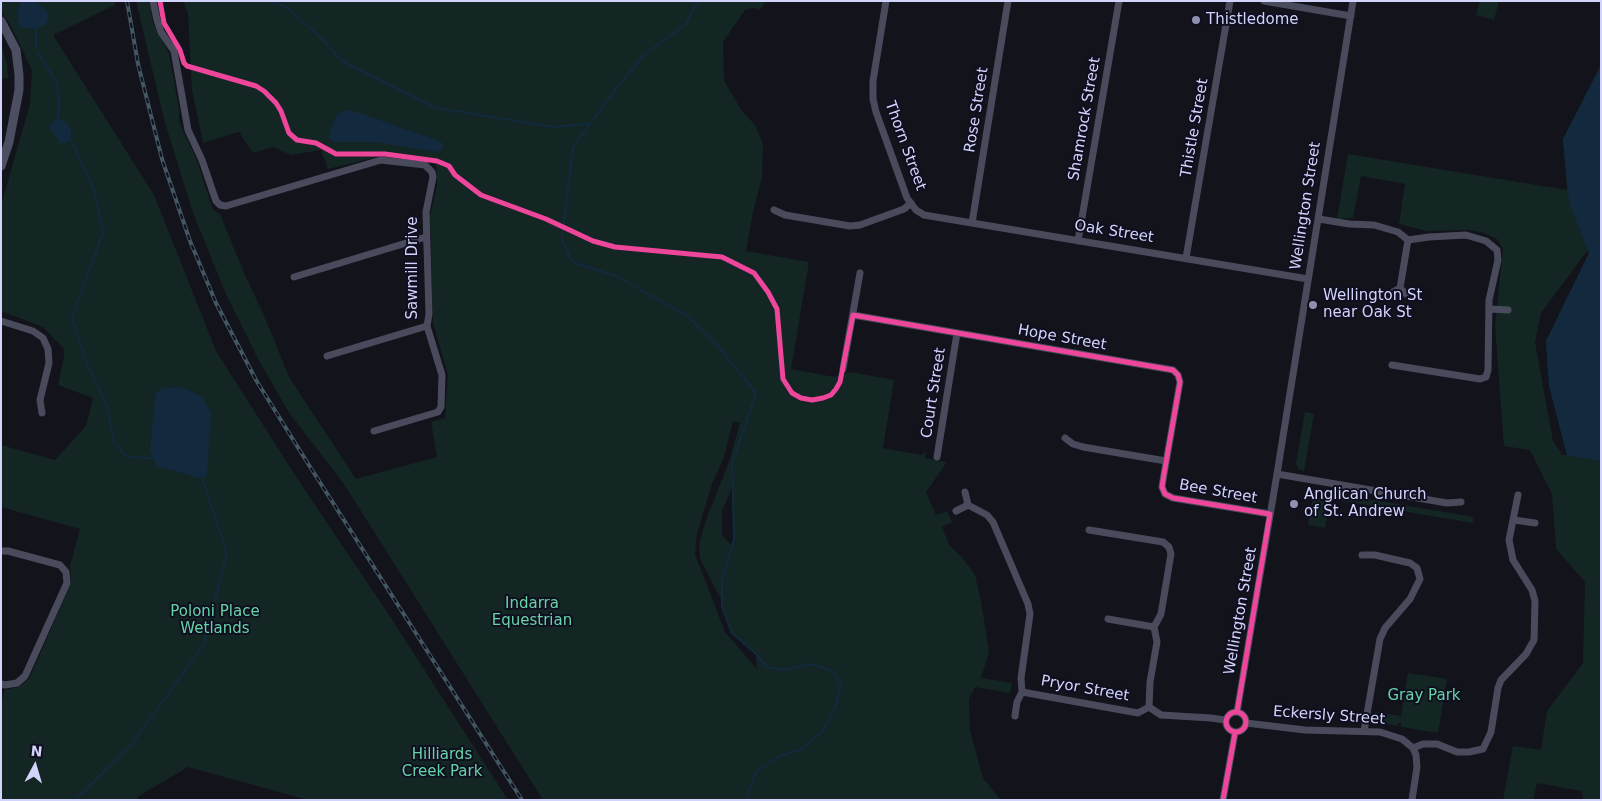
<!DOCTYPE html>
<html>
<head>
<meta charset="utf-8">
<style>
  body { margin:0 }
  #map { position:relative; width:1602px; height:801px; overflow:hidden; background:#13131c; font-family:"DejaVu Sans",sans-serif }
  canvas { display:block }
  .frame { position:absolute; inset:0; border:2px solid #d2d4fb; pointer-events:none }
  .north { position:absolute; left:10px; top:741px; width:50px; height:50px; -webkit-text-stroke:4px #0f0f20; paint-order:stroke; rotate:6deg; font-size:14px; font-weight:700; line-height:20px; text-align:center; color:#d2d4fb }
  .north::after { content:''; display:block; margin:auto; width:18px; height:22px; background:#d2d4fb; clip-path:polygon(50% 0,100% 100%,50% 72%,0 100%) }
</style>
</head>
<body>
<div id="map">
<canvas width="1602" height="801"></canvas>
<div class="frame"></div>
<div class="north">N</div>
</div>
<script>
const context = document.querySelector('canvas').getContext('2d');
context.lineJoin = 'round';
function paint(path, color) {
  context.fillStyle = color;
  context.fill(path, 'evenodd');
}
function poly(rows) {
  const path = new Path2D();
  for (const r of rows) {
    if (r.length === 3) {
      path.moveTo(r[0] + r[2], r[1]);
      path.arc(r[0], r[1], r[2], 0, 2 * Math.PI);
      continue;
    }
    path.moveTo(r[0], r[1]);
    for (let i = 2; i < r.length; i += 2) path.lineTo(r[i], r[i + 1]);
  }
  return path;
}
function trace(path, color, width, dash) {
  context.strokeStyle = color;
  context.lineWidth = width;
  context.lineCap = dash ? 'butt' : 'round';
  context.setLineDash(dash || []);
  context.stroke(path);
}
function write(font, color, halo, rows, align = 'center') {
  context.font = font + ' "DejaVu Sans",sans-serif';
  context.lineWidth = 4;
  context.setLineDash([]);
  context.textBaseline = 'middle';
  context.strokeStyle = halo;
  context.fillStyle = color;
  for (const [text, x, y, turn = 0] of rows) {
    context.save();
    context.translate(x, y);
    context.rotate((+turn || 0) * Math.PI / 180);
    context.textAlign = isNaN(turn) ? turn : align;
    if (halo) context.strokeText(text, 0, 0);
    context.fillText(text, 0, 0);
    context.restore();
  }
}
paint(poly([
  [1,1,20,1,17,12,44,8,36,1,115,1,115,5,53,35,154,195,216,351,297,478,391,618,508,800,308,800,188,767,137,797,139,800,1,800,1,703,5,690,18,687,29,679,34,668,71,583,70,566,80,529,1,507,1,445,55,460,86,426,93,398,58,385,64,356,64,349,43,327,1,311,1,205,30,104,32,70,10,24,1,12],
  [136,1,149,1,153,23,169,53,179,109,179,122,196,158,213,210,220,214,244,273,263,313,289,377,356,479,437,457,431,422,445,418,448,375,433,323,430,215,437,186,437,168,434,162,385,155,328,169,321,150,291,155,273,147,253,153,239,132,203,143,192,90,188,14,183,1,766,1,760,10,753,8,745,10,723,42,724,81,742,111,755,125,763,143,762,177,753,212,746,251,809,262,791,369,834,377,851,372,894,380,883,448,922,455,926,451,925,458,947,462,926,492,936,515,947,511,952,522,942,527,950,546,961,556,975,575,981,601,989,652,981,678,1012,683,1010,693,975,687,969,699,970,731,983,778,1001,800,543,800,344,484,290,414,258,359,226,294,193,213,165,123],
  [733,421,740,423,729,462,706,520,699,544,700,559,722,601,722,607,732,633,756,655,757,669,725,632,695,554,697,534,712,484,724,457],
  [732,487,734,539,732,546,722,535,722,511],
  [1480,1,1499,1,1494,20,1476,15],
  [1,44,7,64,8,78,1,79],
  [1601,65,1601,800,1583,800,1582,791,1537,783,1533,800,1503,800,1513,746,1541,750,1547,711,1583,663,1585,582,1556,549,1552,494,1530,450,1504,446,1495,326,1503,249,1497,239,1484,233,1470,230,1427,231,1399,224,1405,184,1361,176,1353,218,1337,219,1348,154,1567,190,1563,139],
  [1588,250,1589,253,1546,341,1549,386,1567,455,1562,455,1553,441,1535,342,1541,313],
  [1305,412,1314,414,1304,471,1298,469,1296,463],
  [1314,490,1474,517,1473,523,1331,499,1325,528,1308,525],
  [1408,673,1447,679,1438,733,1401,727,1401,723,1398,723,1397,726,1376,722,1375,712,1401,716]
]), '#132624');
paint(poly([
  [20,1,36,1,44,8,50,16,45,25,35,29,19,27,17,12],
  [1601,65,1601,461,1567,455,1549,386,1546,341,1589,253,1569,202,1563,139],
  [346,110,356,112,440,141,443,144,443,149,439,152,374,142,334,142,330,139,329,134,337,114],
  [57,118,66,122,71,129,71,140,61,144,49,127],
  [183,387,203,398,211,413,207,475,203,479,157,466,150,450,156,392,164,388]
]), '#12293e');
trace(poly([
  [270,1,286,7,316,33,342,61,437,108,553,127,589,124],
  [698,1,686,24,645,54,618,86,573,147,562,239,572,262,616,276,686,315,718,346,756,393,732,464,734,539,722,581,722,607,732,633,755,653,767,667,784,670,812,664,833,671,841,684,835,708,823,731,802,749,780,756,756,772,746,800],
  [1,41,2,40],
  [36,47,36,27],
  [38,53,56,81,59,101,58,120],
  [70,138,94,190,103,232,72,318,87,364,107,405,114,443,127,457,154,458],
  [75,800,132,744,204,644,227,553,202,478]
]), '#12293e', 2);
trace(poly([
  [153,1,157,20,161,32,174,51,188,130,202,160,216,201,220,205,226,206,381,160,425,165,432,172,433,177,426,212,429,314,427,326,442,375,441,407,438,412,374,431],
  [886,1,873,81,873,99,876,112,907,198,916,210,924,215,1308,279],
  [1264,1,1351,16],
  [774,210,785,215,850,226,860,225,904,209,911,203],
  [1319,219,1349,224,1374,225,1398,232,1408,240,1429,237,1466,235,1486,241,1497,250,1498,260,1489,300,1488,370,1486,377,1480,379,1392,365],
  [972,223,1008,1],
  [1078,241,1119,1],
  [1186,258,1230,1],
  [294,277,426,237],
  [1400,288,1408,240],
  [1391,293,1400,288,1406,294],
  [1490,309,1508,310],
  [853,315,1173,370,1178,375,1180,382,1164,474,1162,487,1165,494,1173,498,1270,514],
  [1,321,33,331,43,338,48,349,49,363,40,400,42,413],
  [327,356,427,326],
  [843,369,860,273],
  [1065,438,1073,444,1083,447,1166,461],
  [937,457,957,333],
  [1277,474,1447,503,1461,502],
  [968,505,987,515,993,522,1028,604,1030,614,1021,678,1022,692,1017,702,1015,716],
  [956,511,968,505,965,492],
  [1514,520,1535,523],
  [1089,530,1163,542,1169,547,1171,554,1161,614,1154,627,1157,642,1150,682,1149,707],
  [1,551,8,551,60,565,66,572,67,583,25,676,17,683,5,685,1,684],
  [1362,555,1375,555,1410,563,1417,568,1420,579,1410,599,1385,628,1380,639,1364,731],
  [1108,619,1154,627],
  [1022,692,1138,713,1149,707,1161,715,1211,718,1225,720],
  [1236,722,10],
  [1237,712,1277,474,1353,1],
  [1246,723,1305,730,1380,732,1402,739,1413,748,1416,755,1417,767,1412,800],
  [1413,748,1423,744,1437,744,1457,752,1469,752,1483,749,1491,732,1498,688,1501,680,1526,654,1534,640,1535,601,1532,590,1513,560,1509,540,1518,495],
  [1223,800,1235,733]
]), '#494b5c', 7);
trace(poly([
  [1,21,16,50,19,75,19,90,9,142,1,166]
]), '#4c4e62', 9);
const rail = poly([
  [127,1,138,64,162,159,190,241,216,303,256,380,307,462,522,800]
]);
trace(rail, '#425861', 4);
trace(rail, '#0f0f20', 2, [5.5]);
trace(poly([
  [160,1,164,23,180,50,184,63,187,66,256,86,264,91,276,103,281,111,289,133,297,140,316,143,336,154,385,154,437,161,449,166,455,175,481,195,546,219,593,241,615,247,722,257,754,273,768,292,777,309,783,379,792,393,801,398,812,400,823,398,831,395,836,389,840,382,853,315,1173,370,1178,375,1180,382,1164,474,1162,487,1165,494,1173,498,1270,514,1237,712],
  [1236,722,10],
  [1223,800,1235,733]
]), '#ed469a', 5);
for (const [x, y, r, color] of [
  [1196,20,5,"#8f90ad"],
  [1313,305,5,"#8f90ad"],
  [1294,504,5,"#8f90ad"]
]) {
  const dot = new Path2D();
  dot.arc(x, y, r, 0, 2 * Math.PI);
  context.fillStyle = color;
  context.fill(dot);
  trace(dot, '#0f0f20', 2);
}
write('15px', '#d2d4fb', '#0f0f20', [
  ["Thistledome",1206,20],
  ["Wellington St",1323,296],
  ["near Oak St",1323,313],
  ["Anglican Church",1304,495],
  ["of St. Andrew",1304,512]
], 'left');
write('15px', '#d2d4fb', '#0f0f20', [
  ["Rose Street",977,110,-81],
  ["Shamrock Street",1085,119,-80],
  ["Thistle Street",1195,128,-80],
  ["Thorn Street",905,146,70],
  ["Wellington Street",1306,206,-81],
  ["Oak Street",1114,232,9],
  ["Sawmill Drive",413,268,-90],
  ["Hope Street",1062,338,10],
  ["Court Street",934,393,-81],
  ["Bee Street",1218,492,10],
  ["Wellington Street",1241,611,-80],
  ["Pryor Street",1085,689,10],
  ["Eckersly Street",1329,716,4]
]);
write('15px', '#66d3a7', '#0f0f20', [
  ["Indarra",532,604],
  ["Equestrian",532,621],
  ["Poloni Place",215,612],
  ["Wetlands",215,629],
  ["Gray Park",1424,696],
  ["Hilliards",442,755],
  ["Creek Park",442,772]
]);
</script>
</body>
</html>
